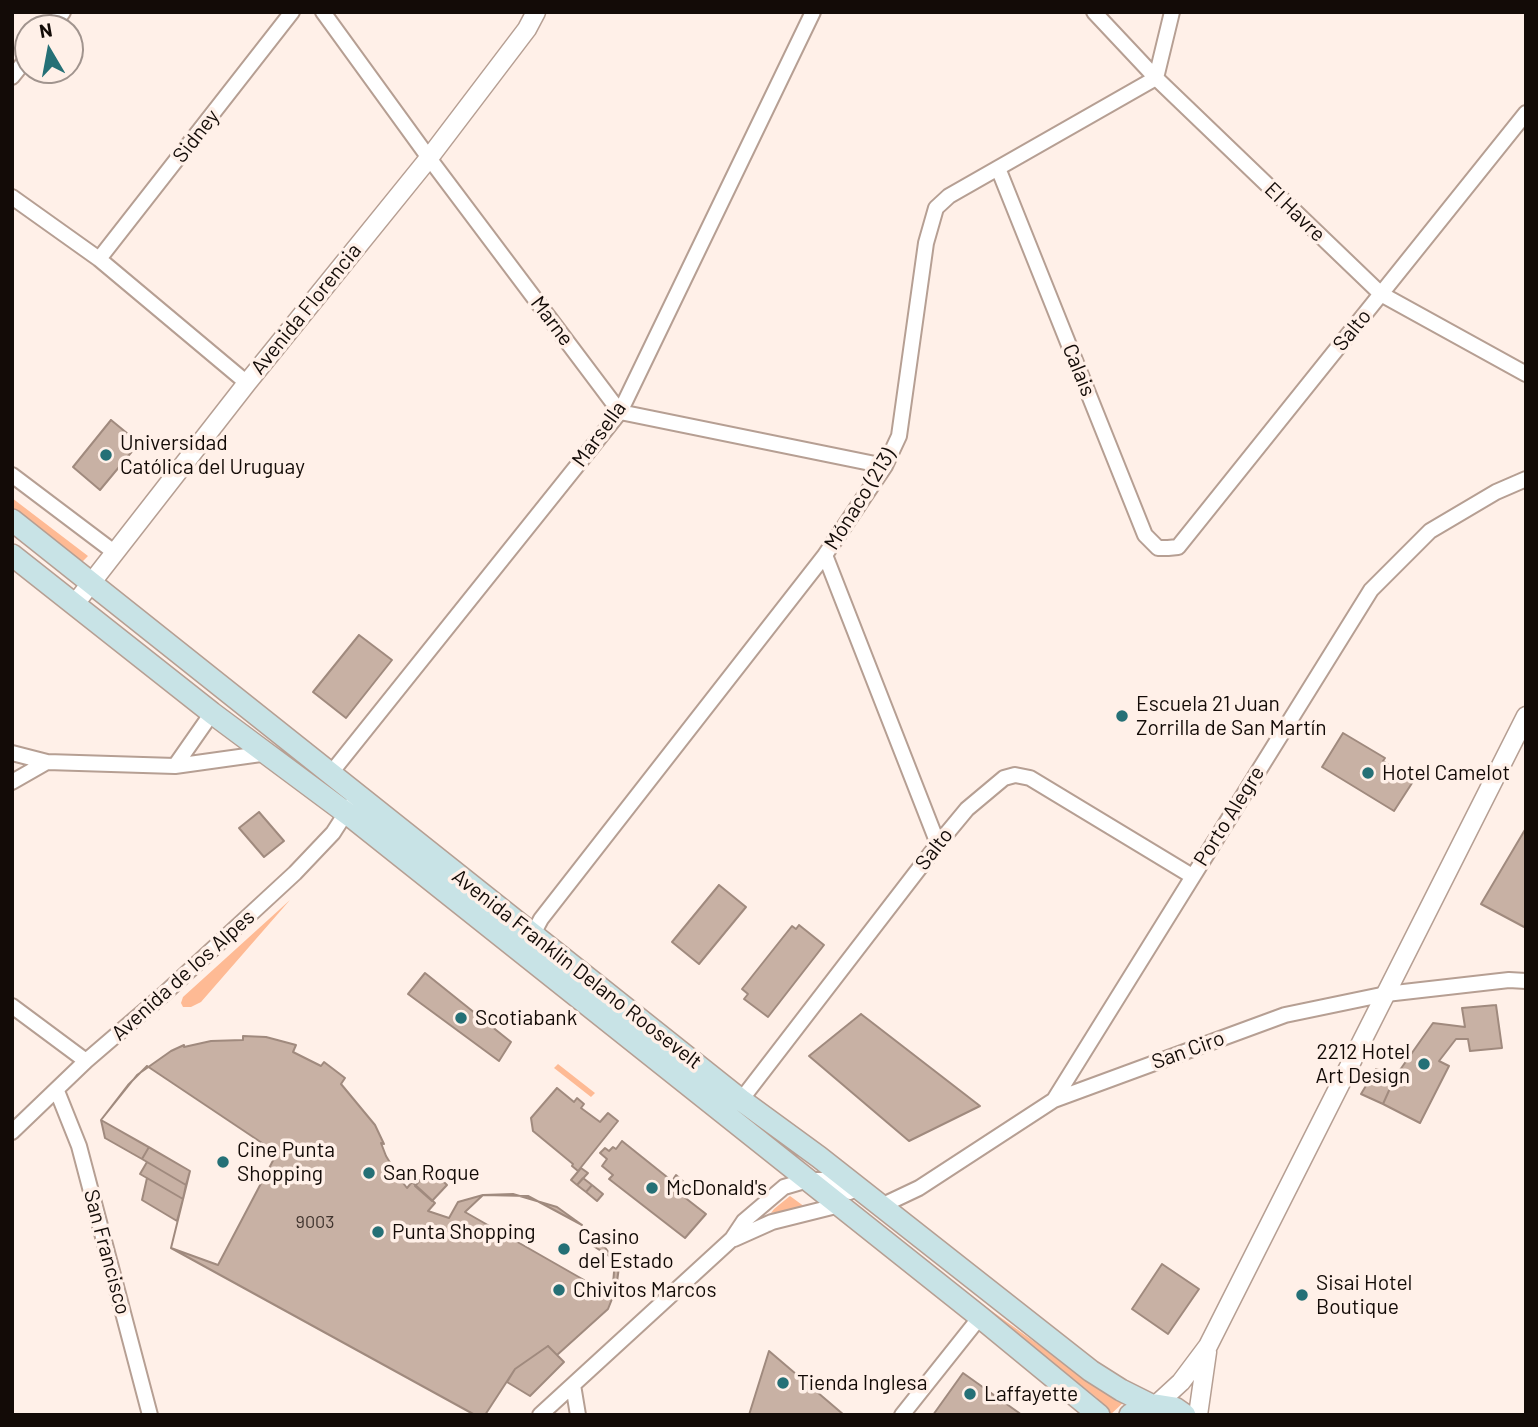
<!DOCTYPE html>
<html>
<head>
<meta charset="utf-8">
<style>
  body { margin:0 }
  #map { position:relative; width:1538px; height:1427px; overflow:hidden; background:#fff0e8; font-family:Barlow,sans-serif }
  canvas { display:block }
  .frame { position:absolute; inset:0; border:14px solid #130b07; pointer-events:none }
  .north { position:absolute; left:14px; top:14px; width:70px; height:70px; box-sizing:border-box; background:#fff0e8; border:2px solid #a1948e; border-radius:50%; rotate:350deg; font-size:19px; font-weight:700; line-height:28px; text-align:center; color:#130b07 }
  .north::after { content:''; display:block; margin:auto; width:24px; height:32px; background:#257076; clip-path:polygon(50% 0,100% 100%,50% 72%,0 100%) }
</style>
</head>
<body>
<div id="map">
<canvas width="1538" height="1427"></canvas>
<div class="frame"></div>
<div class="north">N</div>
</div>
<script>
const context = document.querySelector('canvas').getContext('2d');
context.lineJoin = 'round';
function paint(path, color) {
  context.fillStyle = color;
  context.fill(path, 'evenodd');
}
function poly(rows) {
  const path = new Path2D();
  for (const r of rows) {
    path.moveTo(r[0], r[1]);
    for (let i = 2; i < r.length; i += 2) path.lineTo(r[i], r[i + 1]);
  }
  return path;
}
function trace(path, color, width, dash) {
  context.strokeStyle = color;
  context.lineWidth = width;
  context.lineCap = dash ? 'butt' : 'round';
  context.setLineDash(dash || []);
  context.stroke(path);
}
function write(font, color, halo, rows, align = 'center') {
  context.font = font + ' Barlow,sans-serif';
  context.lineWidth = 7;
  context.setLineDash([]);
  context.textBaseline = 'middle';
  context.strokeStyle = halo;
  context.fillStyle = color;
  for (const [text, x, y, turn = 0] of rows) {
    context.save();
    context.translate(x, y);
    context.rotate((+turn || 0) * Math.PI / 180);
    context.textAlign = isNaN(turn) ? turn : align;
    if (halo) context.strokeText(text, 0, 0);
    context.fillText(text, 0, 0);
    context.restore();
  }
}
paint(poly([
  [12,498,88,556,79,565,12,512],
  [290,900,201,1002,191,1007,183,1007,181,1003,183,997],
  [558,1064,595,1093,591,1097,554,1068],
  [790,1196,805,1207,771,1213,774,1209],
  [883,1225,971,1296,1061,1361,1125,1401,1110,1415,1096,1397,880,1226]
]), '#feba94');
const building = poly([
  [111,420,139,443,100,490,73,467,111,420],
  [359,635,392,660,346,718,313,692,359,635],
  [1343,733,1385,758,1383,761,1414,780,1394,811,1322,767,1343,733],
  [259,812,284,841,264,857,239,828,259,812],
  [1526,828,1526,928,1481,904,1526,828],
  [719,885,746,907,699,964,672,942,719,885],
  [799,925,824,945,768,1017,744,999,748,994,742,989,792,926,796,929,799,925],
  [425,973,511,1042,499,1061,408,994,425,973],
  [1496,1005,1502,1048,1470,1051,1468,1039,1456,1039,1439,1061,1449,1066,1420,1123,1383,1104,1395,1077,1433,1023,1465,1027,1462,1008,1496,1005],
  [861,1014,980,1106,909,1141,809,1056,861,1014],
  [243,1036,266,1037,296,1045,293,1052,321,1066,324,1062,345,1078,341,1084,375,1125,384,1144,381,1143,386,1156,400,1179,407,1188,412,1182,435,1203,428,1211,449,1218,458,1202,483,1195,513,1194,557,1207,582,1225,581,1238,604,1246,619,1267,616,1289,608,1309,557,1355,548,1346,515,1369,485,1415,475,1415,171,1248,190,1171,101,1120,137,1075,171,1051,184,1045,184,1047,211,1041,243,1040,243,1036],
  [147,1066,277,1153,218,1265,171,1248,190,1171,101,1120,128,1085,147,1066],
  [1376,1069,1395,1077,1383,1104,1361,1094,1376,1069],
  [557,1088,574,1102,577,1098,584,1104,581,1108,600,1122,608,1113,618,1121,578,1171,572,1166,573,1164,533,1131,531,1118,557,1088],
  [101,1120,149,1147,142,1159,105,1138,101,1120],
  [622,1141,672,1181,676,1175,686,1184,679,1193,706,1214,685,1238,609,1179,613,1175,602,1166,607,1159,600,1153,605,1148,609,1151,613,1147,616,1149,622,1141],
  [149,1147,190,1171,186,1185,142,1159,149,1147],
  [147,1162,186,1185,183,1199,140,1174,147,1162],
  [581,1168,588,1173,577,1185,571,1180,581,1168],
  [430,1169,447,1185,432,1201,415,1186,430,1169],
  [147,1178,183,1199,177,1221,142,1200,147,1178],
  [583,1178,592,1185,586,1192,577,1185,583,1178],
  [592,1185,603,1194,597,1201,586,1192,592,1185],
  [483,1195,528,1196,582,1225,581,1238,615,1260,612,1296,465,1212,483,1195],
  [1162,1264,1199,1289,1168,1334,1132,1309,1162,1264],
  [548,1346,564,1362,530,1396,507,1382,515,1369,548,1346],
  [769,1351,844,1415,749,1415,769,1351],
  [963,1373,1022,1415,933,1415,963,1373]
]);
paint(building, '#c8b1a4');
trace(building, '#a08a7e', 2);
const minor = poly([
  [323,12,429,158,620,412,885,466],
  [1094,12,1156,78,1381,294,1526,374],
  [51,28,63,12],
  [12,77,28,57],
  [998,168,1145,535,1158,548,1168,548,1178,547,1526,113],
  [12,197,99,259,247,383],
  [99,259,292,12],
  [12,475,114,552],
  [825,555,938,844],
  [12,753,47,762,175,766,268,753],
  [175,766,212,713],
  [331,773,620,412,813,12],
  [12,782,47,762],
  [533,934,541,919,825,555,885,466,899,436,926,243,936,208,949,196,1156,78,1172,12],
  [12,1006,86,1061],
  [57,1091,79,1146,150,1415],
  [741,1100,938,844,967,809,1004,778,1015,775,1030,778,1192,876],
  [1054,1100,1371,590,1430,531,1496,492,1526,479],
  [12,1132,86,1061,164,994,295,873,333,833,351,805],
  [881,1206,919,1188,1054,1100,1285,1015,1386,994,1509,980,1526,981],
  [734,1239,772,1222,840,1205],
  [573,1385,578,1415],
  [540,1415,732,1239,744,1221,784,1187,808,1180,827,1180,836,1183,850,1192],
  [902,1415,980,1317]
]);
const tertiary = poly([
  [74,605,247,383,429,158,527,29,536,12],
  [1156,1405,1181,1382,1208,1346,1526,716],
  [1198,1415,1207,1352]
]);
const secondary = poly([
  [12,520,741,1100,819,1157,1091,1371,1121,1390,1151,1405],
  [12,555,212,713,353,818,980,1317,1099,1415],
  [1130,1415,1139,1409,1156,1405,1175,1408,1185,1415]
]);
trace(minor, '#b69f93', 18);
trace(tertiary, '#b69f93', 21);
trace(secondary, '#b69f93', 24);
trace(minor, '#fff', 14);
trace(tertiary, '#fff', 18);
trace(secondary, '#c8e3e6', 21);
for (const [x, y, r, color] of [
  [106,455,7,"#257076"],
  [1122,716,7,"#257076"],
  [1368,773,7,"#257076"],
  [461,1018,7,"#257076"],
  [1424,1064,7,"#257076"],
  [223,1162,7,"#257076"],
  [369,1173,7,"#257076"],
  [652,1188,7,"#257076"],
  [378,1232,7,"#257076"],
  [564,1249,7,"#257076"],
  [559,1290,7,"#257076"],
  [1302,1295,7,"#257076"],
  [783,1383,7,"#257076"],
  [970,1394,7,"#257076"]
]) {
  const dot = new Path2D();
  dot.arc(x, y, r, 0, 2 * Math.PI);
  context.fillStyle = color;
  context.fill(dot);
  trace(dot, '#fff0e8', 2.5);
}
write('18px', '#40342e', null, [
  ["9003",315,1222]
]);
write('21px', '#130b07', '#fff0e8', [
  ["Sidney",196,136,-52],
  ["El Havre",1295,212,44],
  ["Avenida Florencia",306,309,-51],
  ["Marne",552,321,53],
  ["Salto",1352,330,-51],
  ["Calais",1079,370,68],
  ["Marsella",599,434,-54],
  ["Mónaco (213)",860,499,-58],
  ["Porto Alegre",1229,816,-58],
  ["Salto",934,849,-52],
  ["Avenida Franklin Delano Roosevelt",577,969,38],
  ["Avenida de los Alpes",183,975,-42],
  ["San Ciro",1188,1050,-20],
  ["San Francisco",107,1252,75]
]);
write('21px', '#130b07', '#fff0e8', [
  ["Universidad",120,443],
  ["Católica del Uruguay",120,467],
  ["Escuela 21 Juan",1136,704],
  ["Zorrilla de San Martín",1136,728],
  ["Hotel Camelot",1382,773],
  ["Scotiabank",475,1018],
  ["2212 Hotel",1410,1052,"right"],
  ["Art Design",1410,1076,"right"],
  ["Cine Punta",237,1150],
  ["Shopping",237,1174],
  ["San Roque",383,1173],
  ["McDonald's",666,1188],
  ["Punta Shopping",392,1232],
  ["Casino",578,1237],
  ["del Estado",578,1261],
  ["Sisai Hotel",1316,1283],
  ["Boutique",1316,1307],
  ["Chivitos Marcos",573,1290],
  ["Tienda Inglesa",797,1383],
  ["Laffayette",984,1394]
], 'left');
</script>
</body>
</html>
